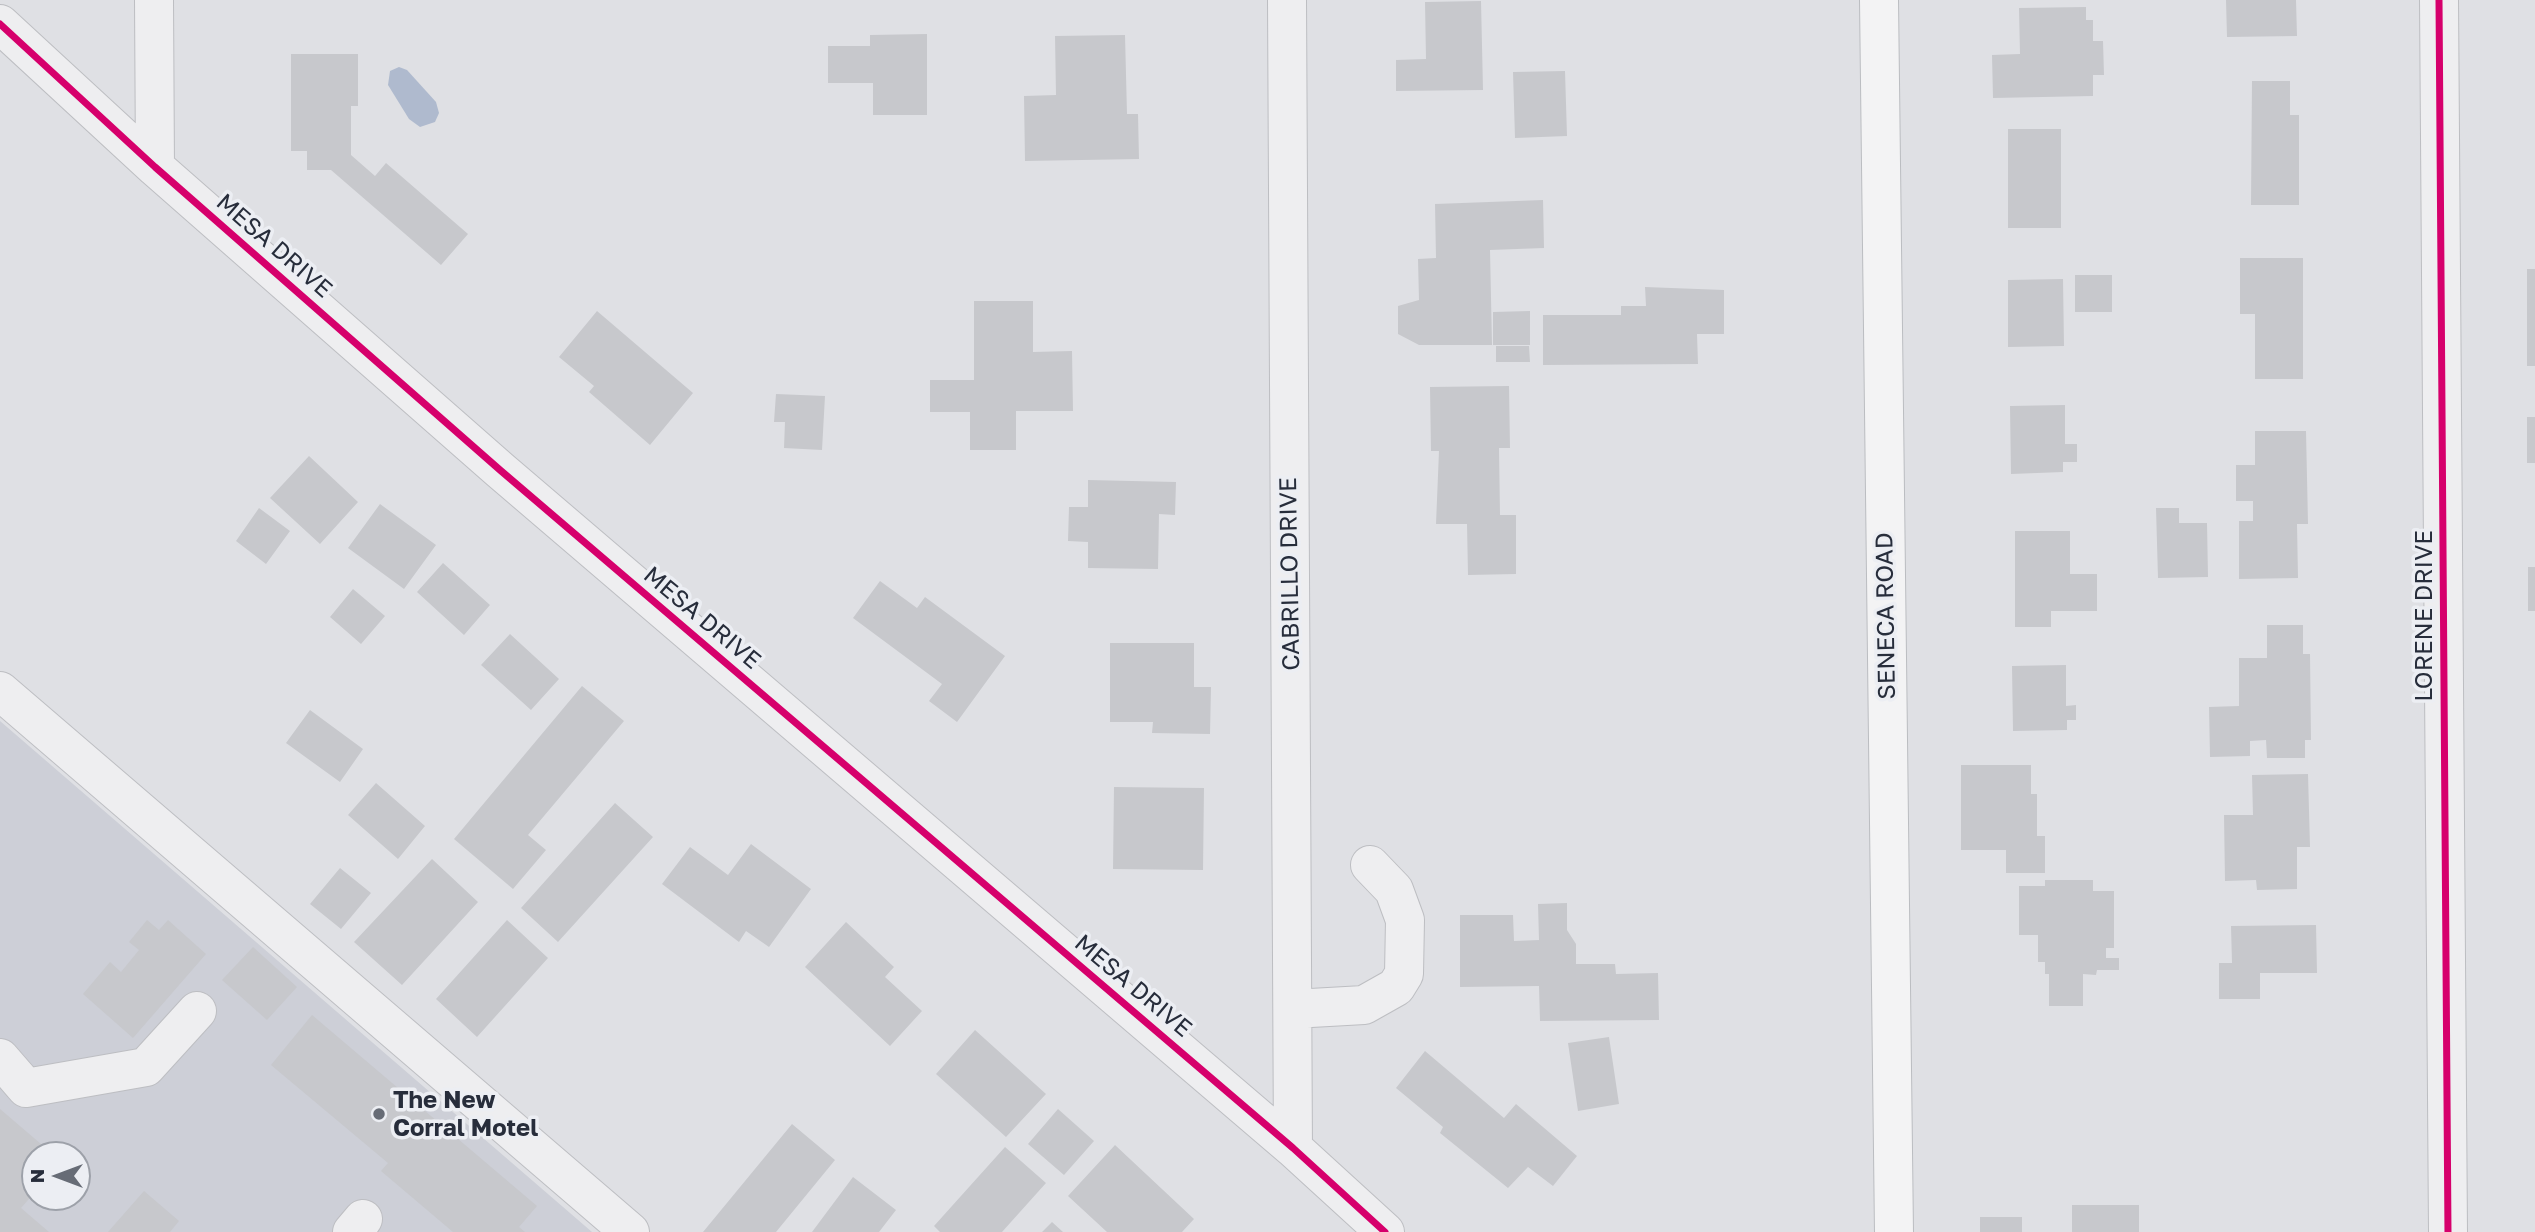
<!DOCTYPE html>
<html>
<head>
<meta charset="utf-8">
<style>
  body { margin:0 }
  #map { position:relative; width:2535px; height:1232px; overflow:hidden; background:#dfe0e4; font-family:"Golos Text",sans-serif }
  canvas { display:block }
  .north { position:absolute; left:21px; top:1141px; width:70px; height:70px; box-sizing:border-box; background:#eceef3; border:2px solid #9da1a9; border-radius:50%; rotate:270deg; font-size:19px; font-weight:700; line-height:28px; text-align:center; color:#272d3b }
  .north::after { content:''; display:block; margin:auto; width:24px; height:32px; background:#676c76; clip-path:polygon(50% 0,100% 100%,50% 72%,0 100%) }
</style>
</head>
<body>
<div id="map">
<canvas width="2535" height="1232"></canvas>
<div class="north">N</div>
</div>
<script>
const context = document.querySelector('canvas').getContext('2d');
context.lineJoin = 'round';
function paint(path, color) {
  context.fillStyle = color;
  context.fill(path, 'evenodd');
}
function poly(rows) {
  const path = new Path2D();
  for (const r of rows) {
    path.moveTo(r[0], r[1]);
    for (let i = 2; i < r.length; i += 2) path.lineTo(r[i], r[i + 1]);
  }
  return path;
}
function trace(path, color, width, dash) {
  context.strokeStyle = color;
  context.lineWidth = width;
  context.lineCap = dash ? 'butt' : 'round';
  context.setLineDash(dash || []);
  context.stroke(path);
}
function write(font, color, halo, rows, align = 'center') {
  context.font = font + ' "Golos Text",sans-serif';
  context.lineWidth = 7;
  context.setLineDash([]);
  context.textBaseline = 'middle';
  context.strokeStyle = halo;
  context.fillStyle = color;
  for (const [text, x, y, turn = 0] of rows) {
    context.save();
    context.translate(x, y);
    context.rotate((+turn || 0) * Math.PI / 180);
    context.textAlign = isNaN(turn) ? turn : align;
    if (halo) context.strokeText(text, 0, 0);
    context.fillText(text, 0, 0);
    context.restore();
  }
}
paint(poly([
  [0,721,592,1232,0,1232],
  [35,1155,77,1155,77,1197,35,1197]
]), '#cdcfd7');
paint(poly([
  [399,67,407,70,436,102,439,113,435,122,420,127,409,119,388,85,390,71]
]), '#afbace');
paint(poly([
  [2226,0,2296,0,2297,36,2227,37],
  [1481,1,1483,90,1396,91,1396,60,1426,59,1425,2],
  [2086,7,2086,20,2093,20,2093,41,2103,41,2104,75,2093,75,2093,96,1993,98,1992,55,2020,54,2019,8],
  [927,34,927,115,873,115,873,83,828,83,828,46,870,46,870,35],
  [1125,35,1127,114,1138,114,1139,159,1025,161,1024,96,1056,95,1055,36],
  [291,54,358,54,358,106,351,106,351,155,375,176,386,163,468,234,441,265,331,170,307,170,307,151,291,151],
  [1565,71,1567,136,1515,138,1513,72],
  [2252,81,2290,81,2290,115,2299,115,2299,205,2251,205],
  [2008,129,2061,129,2061,228,2008,228],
  [1543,200,1544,248,1490,250,1492,345,1419,345,1398,334,1398,306,1419,300,1418,259,1436,258,1435,204],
  [2240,258,2303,258,2303,379,2255,379,2255,314,2240,314],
  [2527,269,2535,269,2535,366,2527,366],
  [2075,275,2112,275,2112,312,2075,312],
  [2063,279,2064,346,2008,347,2008,280],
  [1645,287,1724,290,1724,334,1697,334,1698,364,1543,365,1543,315,1621,315,1621,306,1646,306],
  [974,301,1033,301,1033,352,1072,351,1073,411,1016,411,1016,450,970,450,970,412,930,412,930,380,974,380],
  [597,311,693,393,650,445,589,392,594,386,559,357],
  [1530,311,1530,345,1493,345,1493,312],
  [1496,346,1529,346,1530,362,1496,362],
  [1509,386,1510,448,1499,448,1500,515,1516,515,1516,574,1468,575,1467,524,1436,524,1439,451,1431,451,1430,387],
  [776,394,825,396,822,450,784,448,785,422,774,422],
  [2065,405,2065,444,2077,444,2077,462,2063,462,2063,472,2011,474,2010,406],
  [2527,417,2535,417,2535,463,2527,463],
  [2255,431,2306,431,2308,524,2297,524,2298,578,2239,579,2239,521,2253,521,2253,501,2236,501,2236,465,2255,465],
  [309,456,358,502,320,544,270,498],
  [1088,480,1176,482,1175,515,1159,514,1158,569,1088,568,1088,542,1068,541,1069,507,1088,507],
  [380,504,436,545,404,589,348,548],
  [259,508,290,531,266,564,236,541],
  [2156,508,2179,508,2179,523,2207,523,2208,577,2158,578],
  [2015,531,2070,531,2070,574,2097,574,2097,611,2051,611,2051,627,2015,627],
  [443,563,490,605,464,635,417,592],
  [2528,567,2535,567,2535,611,2528,611],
  [880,581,917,608,925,597,1005,656,957,722,929,701,942,684,853,618],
  [353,589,385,616,361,644,330,617],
  [2267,625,2303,625,2303,654,2310,654,2311,740,2305,740,2305,758,2267,758,2266,740,2250,741,2250,756,2210,757,2209,707,2239,706,2239,658,2267,658],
  [510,634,559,679,531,710,481,665],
  [1110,643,1194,643,1194,687,1211,687,1210,734,1152,733,1153,722,1110,722],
  [2066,665,2066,706,2076,705,2076,720,2067,720,2067,730,2013,731,2012,666],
  [582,686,624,721,528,835,546,850,513,889,454,839],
  [310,710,363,749,340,782,286,743],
  [1961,765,2031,765,2031,794,2037,794,2037,836,2045,836,2045,873,2006,873,2006,850,1961,850],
  [2308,774,2310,847,2297,847,2297,889,2257,890,2256,880,2225,881,2224,815,2253,815,2252,775],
  [376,783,425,826,398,859,348,815],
  [1114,787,1204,788,1203,870,1113,869],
  [615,803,653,837,558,942,521,908],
  [751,844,811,889,769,947,746,931,739,942,662,884,690,847,728,875],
  [432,859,478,902,402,985,354,942],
  [340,868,371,893,341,929,310,904],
  [2045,880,2093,880,2093,891,2114,891,2114,948,2106,948,2106,958,2119,958,2119,970,2097,970,2096,975,2083,974,2083,1006,2049,1006,2049,974,2045,974,2045,962,2038,962,2038,935,2019,935,2019,886,2045,886],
  [1567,903,1567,930,1576,944,1576,964,1615,964,1616,974,1658,973,1659,1020,1540,1021,1539,986,1460,987,1460,915,1513,915,1514,941,1539,940,1538,904],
  [147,920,159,930,168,920,206,954,133,1038,83,994,110,962,121,972,139,950,129,942],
  [507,920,548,958,477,1037,436,999],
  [846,922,894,967,885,977,922,1011,890,1046,805,967],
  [2316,925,2317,973,2260,973,2260,999,2219,999,2219,963,2232,963,2231,926],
  [253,947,297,987,267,1020,222,980],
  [312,1015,537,1206,519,1227,525,1232,453,1232,381,1171,388,1163,271,1065],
  [975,1030,1046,1094,1006,1137,936,1074],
  [1609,1037,1619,1104,1578,1111,1568,1043],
  [1425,1051,1504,1118,1516,1104,1577,1156,1553,1186,1528,1167,1508,1188,1440,1133,1443,1127,1396,1088],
  [0,1109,48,1150,44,1155,35,1155,35,1192,21,1208,49,1232,0,1232],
  [1058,1109,1094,1141,1064,1175,1028,1144],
  [792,1124,835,1160,776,1232,703,1232],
  [1115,1145,1194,1219,1182,1232,1107,1232,1068,1196],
  [1005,1147,1046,1183,1002,1232,940,1232,934,1226],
  [853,1177,896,1210,879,1232,812,1232],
  [144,1191,179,1221,170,1232,108,1232],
  [2072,1205,2139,1205,2139,1232,2072,1232],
  [1980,1217,2022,1217,2022,1232,1980,1232],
  [1052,1222,1063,1232,1042,1232]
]), '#c7c8cc');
const minor = poly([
  [154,0,155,167],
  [1287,0,1293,1148],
  [2439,0,2448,1232],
  [0,24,155,167,500,470,1293,1148,1385,1232],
  [0,691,630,1232],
  [1293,1009,1364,1005,1396,987,1404,974,1405,920,1394,890,1370,865],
  [0,1058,26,1088,146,1067,197,1011],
  [352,1232,363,1219]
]);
const major = poly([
  [1879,0,1894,1232]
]);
trace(minor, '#bdbec2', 40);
trace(major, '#bbbdc1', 40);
trace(minor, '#eeeef0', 38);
trace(major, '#f3f3f4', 38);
trace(poly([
  [2439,0,2448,1232],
  [0,24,155,167,500,470,1293,1148,1385,1232]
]), '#d6006c', 7);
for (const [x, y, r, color] of [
  [379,1114,7,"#676c76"]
]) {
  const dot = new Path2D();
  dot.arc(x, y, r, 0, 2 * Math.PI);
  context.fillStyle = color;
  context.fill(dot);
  trace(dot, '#eceef3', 2.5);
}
write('24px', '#272d3b', '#eceef3', [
  ["MESA DRIVE",274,246,41],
  ["CABRILLO DRIVE",1290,574,-91],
  ["SENECA ROAD",1886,616,-91],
  ["LORENE DRIVE",2424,616,-90],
  ["MESA DRIVE",702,618,40],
  ["MESA DRIVE",1133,986,40]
]);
write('bold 24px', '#272d3b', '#eceef3', [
  ["The New",393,1100],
  ["Corral Motel",393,1128]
], 'left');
</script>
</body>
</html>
